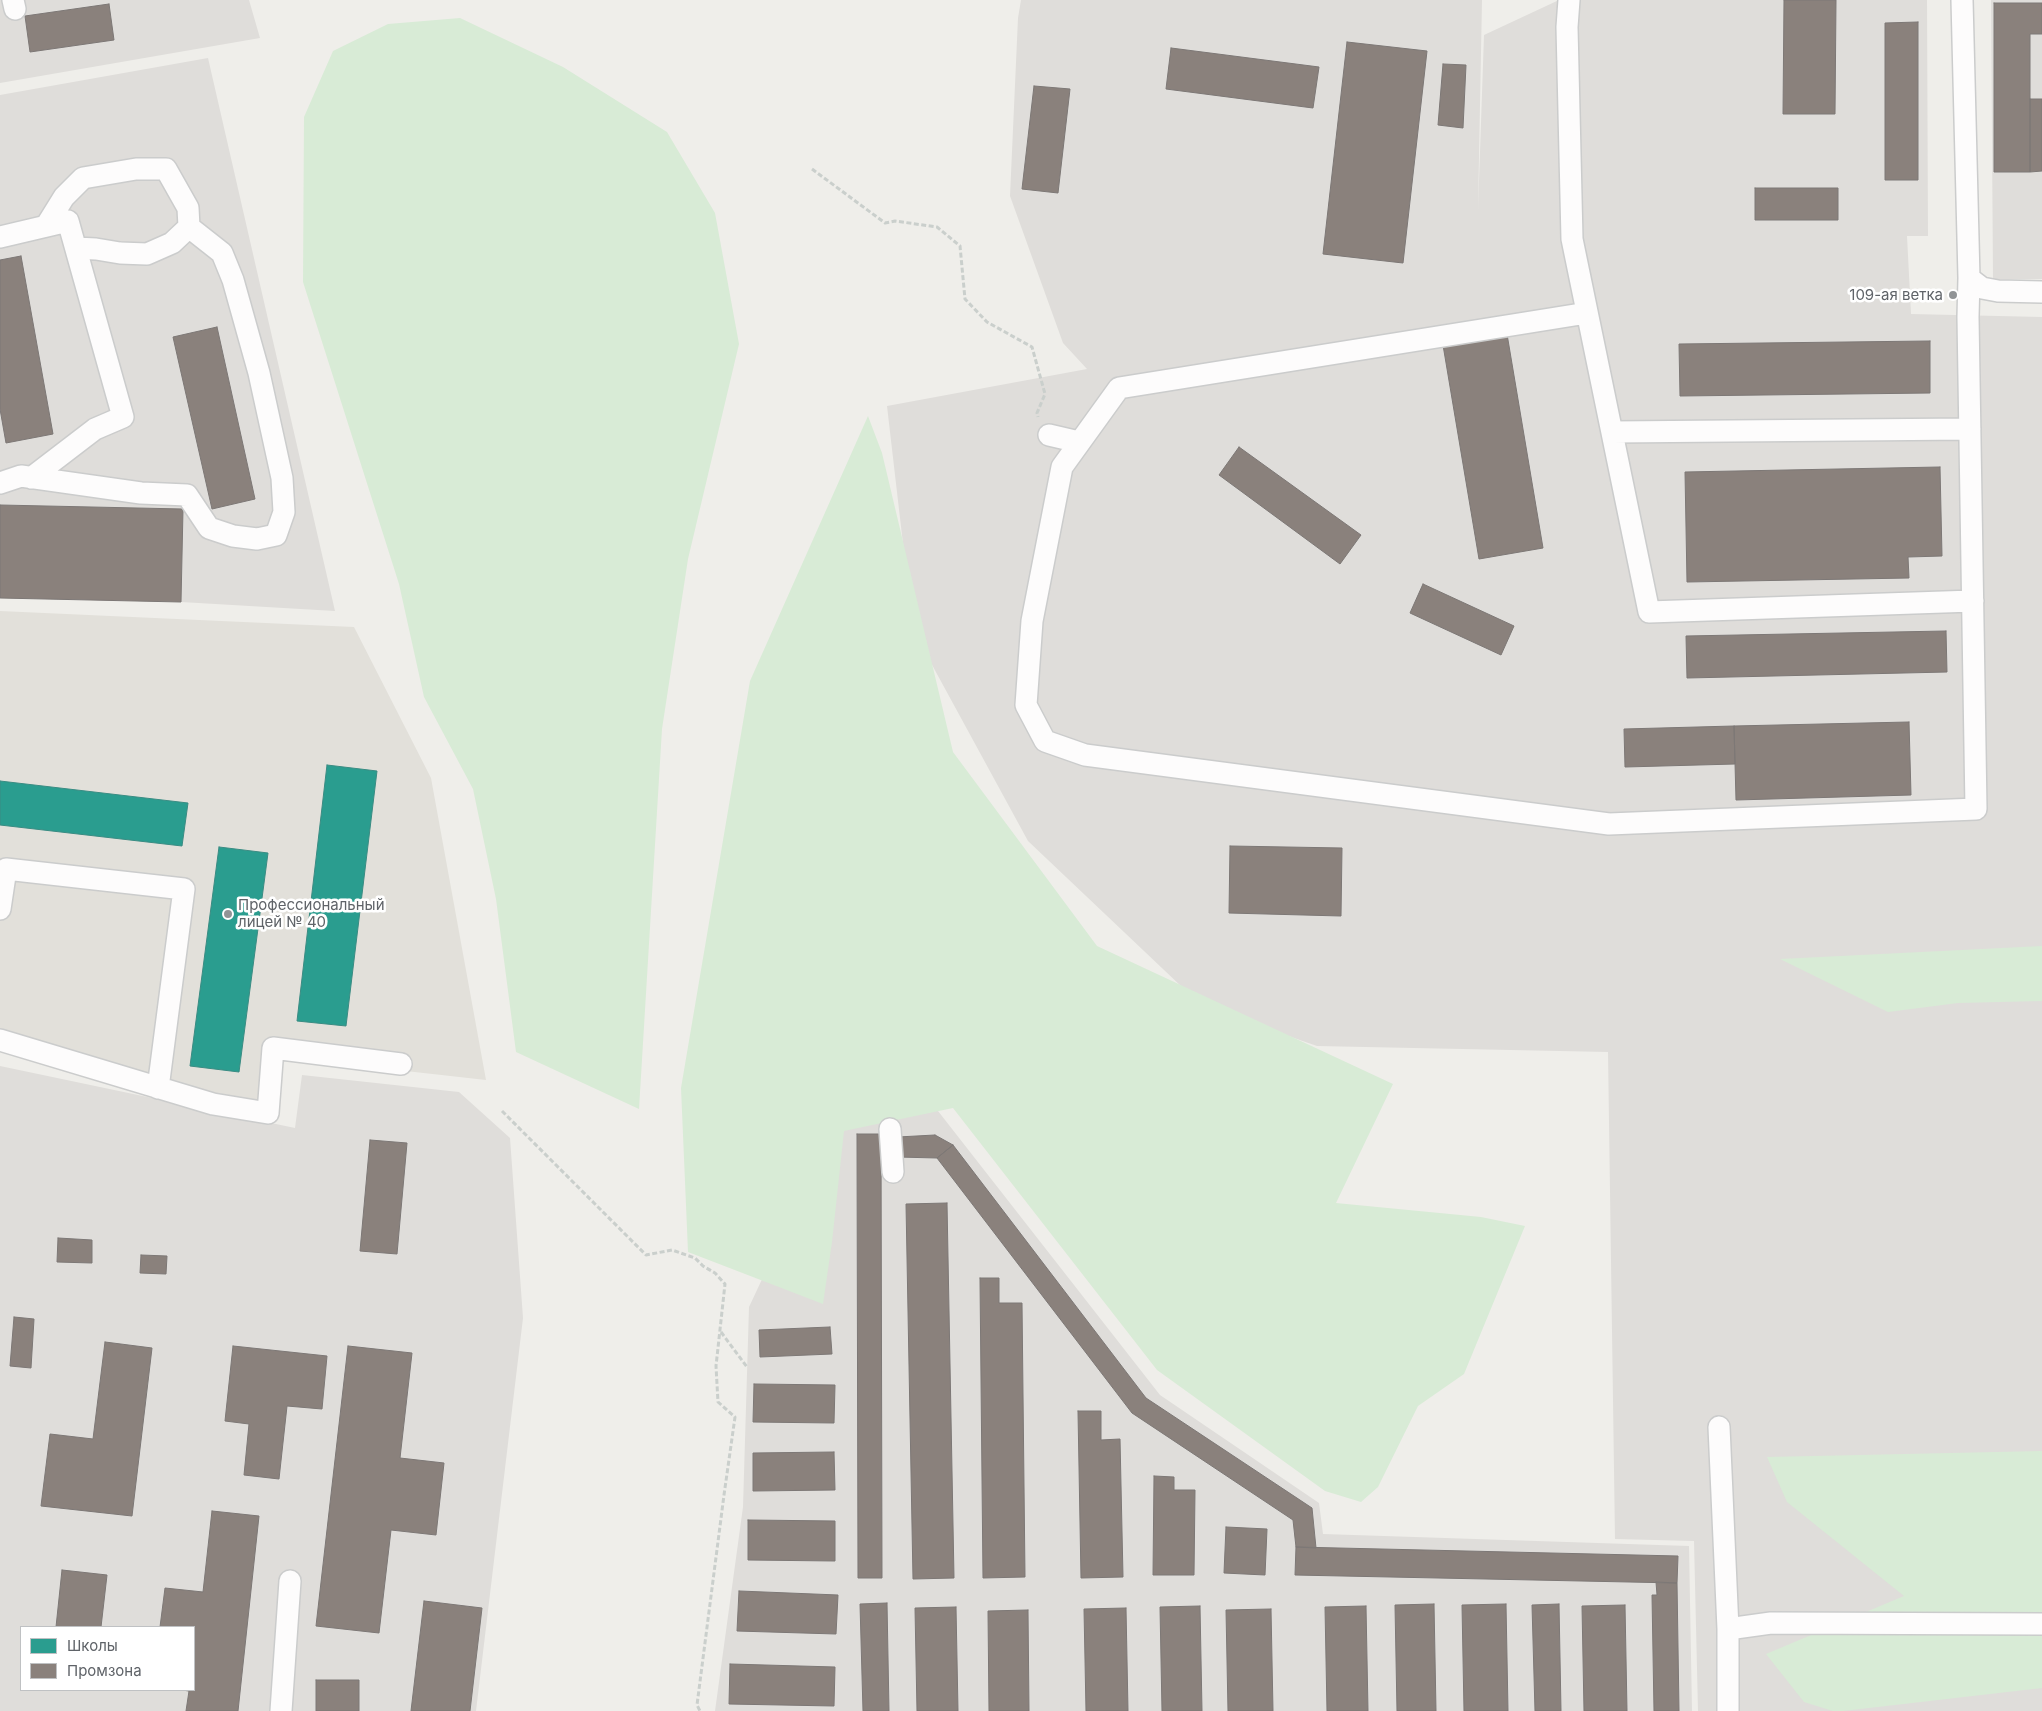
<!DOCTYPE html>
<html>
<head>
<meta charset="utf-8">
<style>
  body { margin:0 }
  #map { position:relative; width:2042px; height:1711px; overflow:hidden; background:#efeeea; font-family:Inter,sans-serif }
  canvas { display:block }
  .legend { position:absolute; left:20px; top:1626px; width:175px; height:65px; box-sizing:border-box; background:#fff; border:1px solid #bfc1c3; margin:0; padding:6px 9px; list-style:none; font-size:15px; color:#5f6368 }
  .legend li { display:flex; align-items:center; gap:10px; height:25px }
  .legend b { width:25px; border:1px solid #bfc1c3 }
</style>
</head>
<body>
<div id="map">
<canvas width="2042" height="1711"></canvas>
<ul class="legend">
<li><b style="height:14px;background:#2a9d8f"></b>Школы</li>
<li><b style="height:14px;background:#8a817c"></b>Промзона</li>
</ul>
</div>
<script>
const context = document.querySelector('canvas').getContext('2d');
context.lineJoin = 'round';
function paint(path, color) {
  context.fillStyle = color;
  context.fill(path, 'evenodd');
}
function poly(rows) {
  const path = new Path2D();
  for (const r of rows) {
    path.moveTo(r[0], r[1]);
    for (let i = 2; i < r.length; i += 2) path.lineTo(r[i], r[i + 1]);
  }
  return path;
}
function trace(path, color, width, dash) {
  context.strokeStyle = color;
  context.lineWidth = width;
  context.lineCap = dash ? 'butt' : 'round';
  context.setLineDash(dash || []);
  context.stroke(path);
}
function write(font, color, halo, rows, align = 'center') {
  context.font = font + ' Inter,sans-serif';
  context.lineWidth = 5;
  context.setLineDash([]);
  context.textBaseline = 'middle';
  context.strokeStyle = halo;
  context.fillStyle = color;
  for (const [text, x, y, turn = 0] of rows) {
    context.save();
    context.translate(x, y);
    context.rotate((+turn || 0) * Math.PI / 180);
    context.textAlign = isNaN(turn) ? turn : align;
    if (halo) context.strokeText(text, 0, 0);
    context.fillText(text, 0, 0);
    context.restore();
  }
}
paint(poly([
  [0,0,249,0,260,38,0,83],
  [1021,0,1482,0,1478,210,1484,35,1559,0,1927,0,1928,236,1907,236,1911,314,2042,317,2042,1711,1698,1711,1694,1541,1615,1539,1608,1052,1317,1046,1202,1006,1028,841,913,630,887,406,1087,369,1063,343,1010,196,1018,18],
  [1991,0,2042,0,2042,279,1993,279],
  [208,58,335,611,181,602,0,598,0,95],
  [0,1066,295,1128,302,1075,459,1092,510,1138,523,1318,476,1711,0,1711],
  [21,1627,194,1627,194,1690,21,1690],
  [841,1111,938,1111,1160,1395,1319,1503,1323,1534,1689,1546,1692,1711,715,1711,743,1507,749,1307]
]), '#dfddda');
paint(poly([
  [0,611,354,627,431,778,486,1080,272,1056,258,1101,0,1051]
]), '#e2e0da');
paint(poly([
  [460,18,563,67,667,132,715,213,739,344,688,559,662,729,639,1109,516,1052,496,899,473,789,424,697,399,584,303,282,304,117,333,51,388,24],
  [868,416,882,453,953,752,1097,946,1393,1084,1336,1203,1481,1217,1525,1226,1464,1374,1418,1406,1378,1487,1361,1502,1325,1491,1157,1370,953,1108,844,1131,832,1242,823,1304,688,1252,681,1088,750,681],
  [2042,946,2042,1001,1958,1003,1888,1012,1780,959],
  [2042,1451,2042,1688,1843,1711,1833,1711,1804,1702,1766,1654,1904,1596,1787,1502,1767,1457]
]), '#d8ebd6');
const schools = poly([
  [327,765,377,771,346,1026,297,1021,327,765],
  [0,781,188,803,182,846,0,825,0,781],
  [219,847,268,853,239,1072,190,1066,219,847]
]);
paint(schools, '#2a9d8f');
trace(schools, '#3a8c83', 1);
const industry = poly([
  [1784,0,1836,0,1835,114,1783,114,1784,0],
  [1994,3,2042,3,2042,34,2030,34,2030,172,1994,172,1994,3],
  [109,4,114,40,30,52,25,16,109,4],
  [1918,22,1918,180,1885,180,1885,23,1918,22],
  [1347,42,1427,51,1403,263,1323,254,1347,42],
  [1171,48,1319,67,1313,108,1166,89,1171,48],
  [1443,64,1466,65,1463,128,1438,125,1443,64],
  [1034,86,1070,89,1058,193,1022,189,1034,86],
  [2030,99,2042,99,2042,171,2030,172,2030,99],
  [1755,188,1838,188,1838,220,1755,220,1755,188],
  [21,256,53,434,6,443,0,409,0,260,21,256],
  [217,327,255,499,212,509,173,337,217,327],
  [1507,334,1543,548,1479,559,1443,345,1507,334],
  [1930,341,1930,393,1680,396,1679,344,1930,341],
  [1239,447,1361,535,1340,564,1219,475,1239,447],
  [1940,467,1942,556,1908,557,1909,578,1687,582,1685,472,1940,467],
  [0,505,183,509,181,602,0,598,0,505],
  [1423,584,1514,626,1501,655,1410,613,1423,584],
  [1946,631,1947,672,1687,678,1686,636,1946,631],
  [1909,722,1911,795,1736,800,1734,726,1909,722],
  [1734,726,1735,764,1625,767,1624,729,1734,726],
  [1230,846,1342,848,1341,916,1229,913,1230,846],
  [857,1134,881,1134,882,1578,858,1578,857,1134],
  [935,1135,953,1145,937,1158,898,1157,898,1137,935,1135],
  [370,1140,407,1143,397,1254,360,1251,370,1140],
  [953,1145,1146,1398,1312,1508,1316,1548,1296,1547,1293,1520,1132,1413,937,1158,953,1145],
  [947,1203,954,1578,913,1579,906,1204,947,1203],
  [58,1238,92,1240,92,1263,57,1262,58,1238],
  [141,1255,167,1256,166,1274,140,1273,141,1255],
  [980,1278,999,1278,999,1303,1022,1303,1025,1577,983,1578,980,1278],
  [14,1317,34,1319,31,1368,10,1366,14,1317],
  [830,1327,832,1354,760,1357,759,1330,830,1327],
  [105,1342,152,1348,132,1516,41,1506,50,1434,93,1439,105,1342],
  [233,1346,327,1356,322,1409,287,1406,279,1479,244,1475,249,1424,225,1421,233,1346],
  [348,1346,412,1353,400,1458,444,1463,436,1535,391,1530,379,1633,316,1626,348,1346],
  [754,1384,835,1385,834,1423,753,1422,754,1384],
  [1078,1411,1101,1411,1101,1440,1120,1439,1123,1577,1081,1578,1078,1411],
  [834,1452,835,1490,753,1491,753,1453,834,1452],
  [1154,1476,1174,1477,1174,1490,1195,1490,1194,1575,1153,1575,1154,1476],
  [212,1511,259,1516,238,1711,186,1711,189,1691,182,1690,194,1690,194,1627,160,1627,165,1588,203,1592,212,1511],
  [748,1520,835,1521,835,1561,748,1560,748,1520],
  [1226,1527,1267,1529,1265,1575,1224,1573,1226,1527],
  [1296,1547,1678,1556,1677,1583,1295,1575,1296,1547],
  [62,1570,107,1575,101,1627,56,1627,62,1570],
  [1656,1582,1677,1583,1679,1711,1654,1711,1652,1595,1657,1595,1656,1582],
  [739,1591,838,1595,836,1634,737,1631,739,1591],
  [424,1601,482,1608,470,1711,411,1711,424,1601],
  [887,1603,889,1711,863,1711,860,1604,887,1603],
  [1434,1604,1436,1711,1397,1711,1395,1605,1434,1604],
  [1506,1604,1508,1711,1464,1711,1462,1605,1506,1604],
  [1559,1604,1561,1711,1535,1711,1532,1605,1559,1604],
  [1625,1605,1627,1711,1584,1711,1582,1606,1625,1605],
  [1200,1606,1202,1711,1162,1711,1160,1607,1200,1606],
  [1366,1606,1368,1711,1327,1711,1325,1607,1366,1606],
  [956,1607,958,1711,917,1711,915,1608,956,1607],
  [1126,1608,1128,1711,1086,1711,1084,1609,1126,1608],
  [1271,1609,1273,1711,1228,1711,1226,1610,1271,1609],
  [1028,1610,1029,1711,989,1711,988,1611,1028,1610],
  [730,1664,835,1667,834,1706,729,1704,730,1664],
  [316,1680,359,1680,359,1711,316,1711,316,1680]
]);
paint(industry, '#8a817c');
trace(industry, '#7d7876', 1);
const minor = poly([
  [13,0,15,9],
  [1569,0,1567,27,1572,239,1649,612,1973,601],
  [46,226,64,197,83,178,136,169,166,169,188,208,189,227,172,243,147,254,120,253,96,249,76,248],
  [0,237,68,221,123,417,95,429,31,478],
  [1969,278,1982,288,1998,291,2042,292],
  [1587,313,1119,388,1062,467,1032,621,1026,705,1045,741,1085,755,1609,824,1976,809,1968,317,1969,278,1962,0],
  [1612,432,1970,429],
  [1049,435,1079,442],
  [0,483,21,476,141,493,187,495,209,528,233,536,257,539,276,535,284,512,282,478,259,373,233,280,222,253,189,227],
  [0,909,6,869,184,889,158,1088],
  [0,1040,213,1104,268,1113,273,1048,401,1064],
  [890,1129,893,1172],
  [1719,1427,1728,1629,1728,1711],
  [1728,1629,1771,1623,2042,1624],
  [281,1711,290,1581]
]);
trace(minor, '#cbcccc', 24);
trace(poly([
  [812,169,885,223,895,221,937,227,960,246,965,299,987,322,1032,347,1045,394,1037,413,1038,417],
  [502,1111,646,1255,672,1250,695,1258,703,1266,715,1273,725,1284,716,1366,718,1402,735,1417,724,1495,697,1705,700,1711],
  [721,1332,747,1367]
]), '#cacfcc', 3, [5, 2.5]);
trace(minor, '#fdfcfc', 21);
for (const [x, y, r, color] of [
  [1953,295,5,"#919496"],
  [228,914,5,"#919496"]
]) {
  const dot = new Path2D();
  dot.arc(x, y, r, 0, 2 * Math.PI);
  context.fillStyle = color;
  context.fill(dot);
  trace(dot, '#fff', 2);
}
write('15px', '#5f6368', '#fff', [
  ["109-ая ветка",1943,295],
  ["Профессиональный",238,905,"left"],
  ["лицей № 40",238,922,"left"]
], 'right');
</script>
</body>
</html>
